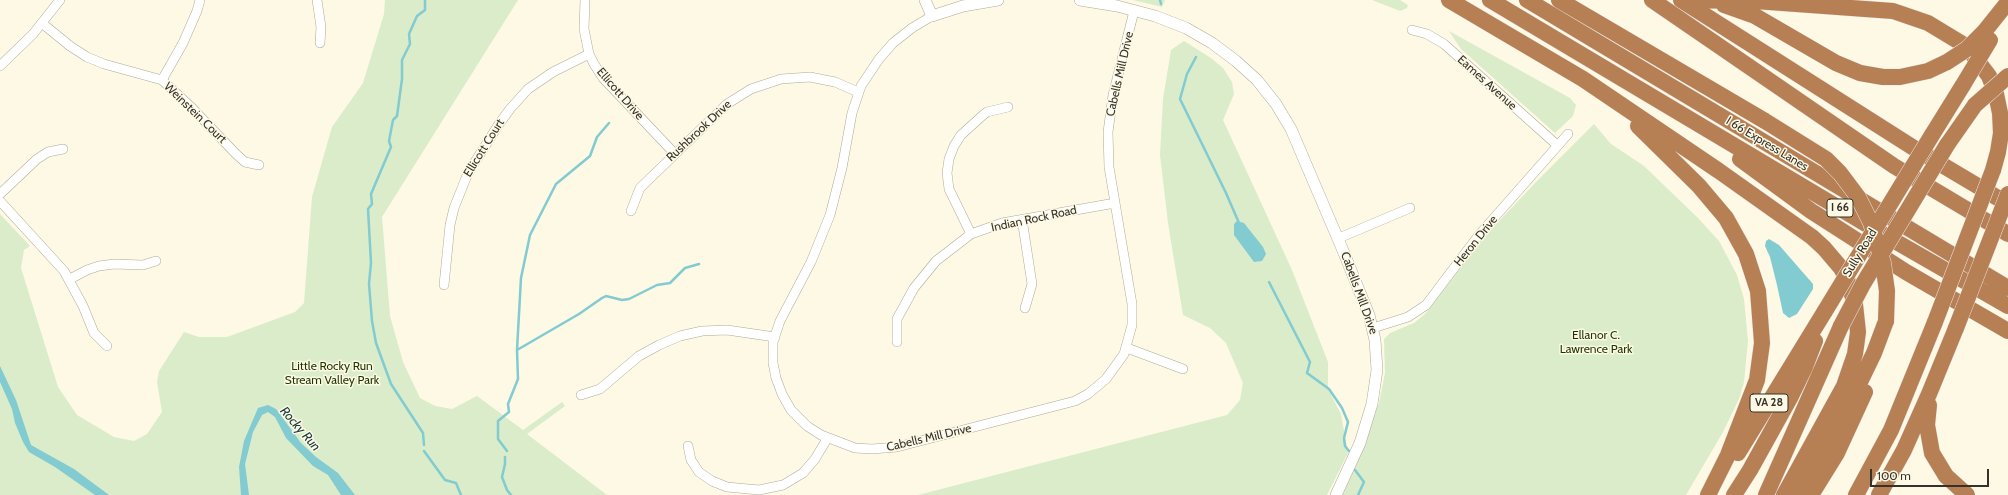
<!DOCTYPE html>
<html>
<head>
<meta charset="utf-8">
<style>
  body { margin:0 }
  #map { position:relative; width:2008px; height:495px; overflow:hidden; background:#fdf9e5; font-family:Cabin,sans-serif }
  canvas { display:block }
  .scale { position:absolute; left:1870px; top:469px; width:119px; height:18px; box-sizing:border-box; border:2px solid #34322b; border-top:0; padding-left:5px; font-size:12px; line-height:14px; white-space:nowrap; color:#34322b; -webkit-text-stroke:3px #fdf9e5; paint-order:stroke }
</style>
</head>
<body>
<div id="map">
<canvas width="2008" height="495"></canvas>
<div class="scale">100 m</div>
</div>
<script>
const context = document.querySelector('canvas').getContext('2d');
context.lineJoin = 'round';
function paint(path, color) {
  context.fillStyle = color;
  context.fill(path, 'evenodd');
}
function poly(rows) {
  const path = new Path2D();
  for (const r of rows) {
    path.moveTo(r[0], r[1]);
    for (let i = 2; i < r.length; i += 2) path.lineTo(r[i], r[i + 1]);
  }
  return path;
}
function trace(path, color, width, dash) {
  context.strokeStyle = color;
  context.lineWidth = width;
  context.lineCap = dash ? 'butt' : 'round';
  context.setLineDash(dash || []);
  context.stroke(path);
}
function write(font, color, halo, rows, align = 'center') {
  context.font = font + ' Cabin,sans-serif';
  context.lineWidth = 3;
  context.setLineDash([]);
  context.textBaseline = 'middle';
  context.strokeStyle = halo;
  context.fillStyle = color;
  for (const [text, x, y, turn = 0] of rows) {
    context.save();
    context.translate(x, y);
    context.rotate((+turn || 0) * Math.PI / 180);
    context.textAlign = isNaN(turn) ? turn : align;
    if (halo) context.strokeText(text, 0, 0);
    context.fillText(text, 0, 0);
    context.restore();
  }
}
paint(poly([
  [385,0,518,0,382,217,390,316,403,362,420,398,435,406,452,409,477,396,523,430,562,402,565,406,527,434,607,495,0,495,0,214,30,246,24,250,21,268,58,387,77,415,114,437,134,441,147,434,162,412,157,382,159,371,184,332,199,337,227,337,295,312,304,303,312,197,332,127,363,83,384,14],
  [1133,0,1165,0,1162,7],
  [1372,0,1400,0,1408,5,1407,8,1400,11],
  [1449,31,1570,98,1576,105,1573,116,1555,133,1461,49],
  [1184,41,1211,58,1223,68,1232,82,1234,94,1223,120,1292,270,1328,362,1328,389,1341,414,1348,453,1327,495,918,495,1227,415,1240,400,1243,383,1226,343,1210,328,1183,315,1168,223,1160,155,1163,99,1171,50],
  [1594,124,1611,144,1644,166,1698,218,1719,241,1737,275,1744,299,1748,341,1744,382,1739,399,1723,432,1686,495,1340,495,1360,455,1379,403,1385,373,1384,339,1390,333,1414,323,1425,314,1486,235,1535,183]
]), '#daecca');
paint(poly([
  [1237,221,1244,223,1263,247,1266,254,1262,261,1254,262,1234,235,1234,224],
  [1769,239,1779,245,1813,284,1813,289,1797,314,1789,318,1783,313,1777,285,1770,257,1765,246,1766,241],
  [0,366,16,400,31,445,74,469,109,495,95,495,55,467,29,452,23,442,15,423,12,409,0,382],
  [268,405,276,409,301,443,316,457,338,473,355,495,341,495,328,475,313,466,286,438,275,417,268,412,262,415,253,432,245,464,249,495,241,495,239,467,244,441,258,408]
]), '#81cbd1');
trace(poly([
  [1160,0,1161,4],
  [1196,57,1187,74,1180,99,1226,193,1239,223],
  [1269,282,1310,362,1307,373,1329,389,1342,408,1348,422,1344,438,1345,446,1349,451],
  [517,350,579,314,602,298,606,296,622,300,629,299,657,285,670,283,685,268,699,264],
  [424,445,423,433,391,384,376,343,372,321,369,284,371,263,368,209,372,204,371,194,391,147,389,141,393,120,397,116,402,79,402,60,410,44,409,34,417,16,425,10,425,0],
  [424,451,445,480,456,483,461,495],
  [507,451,498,439,498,421,509,412,508,404,518,379,517,350,521,278,530,235,556,184,590,156,597,137,609,123],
  [505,457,505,464,502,477,507,490,511,495],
  [1355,470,1364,482,1358,495]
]), '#81cbd1', 2.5);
const minor = poly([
  [317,0,321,27,320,43],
  [585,0,584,29,589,54,594,64,603,78,675,154],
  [932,16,912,28,893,43,879,59,861,86,852,113,842,168,830,215,811,262,780,321,773,342,773,363,776,378,782,394,791,410,807,426,821,435,855,448,872,449,897,447,1075,401,1088,394,1106,379,1124,354,1132,325,1132,304,1109,167,1108,132,1113,95,1134,11],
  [43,24,70,46,87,57,104,64,162,80,192,108,236,154,245,162,259,165],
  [1412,30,1427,34,1444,44,1557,145],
  [0,66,33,34,60,0],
  [162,80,183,43,197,11,200,0],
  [0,194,37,159,48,152,63,149],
  [0,201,64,271,83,306,94,333,107,346],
  [631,211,640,188,727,104,751,89,781,79,810,77,835,82,858,92],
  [1022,219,1032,284,1025,308],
  [971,234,949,189,947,173,949,159,954,146,961,135,982,116,987,112,1008,107],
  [1339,238,1410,208],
  [70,279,87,270,99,266,114,264,143,265,156,261],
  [444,285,450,225,454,208,468,173,499,124,510,109,528,89,553,72,589,54],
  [1373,328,1408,317,1426,305,1479,235,1568,134],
  [897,342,897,319,914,288,936,261,971,234,1002,223,1115,203],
  [1127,348,1183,369],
  [581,395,600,389,639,356,659,345,680,336,702,331,727,330,775,337],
  [688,446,691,460,699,472,712,481,727,487,759,490,783,485,803,473,815,459,827,439]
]);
const tertiary = poly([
  [925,0,932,16,963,6,998,0],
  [1080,0,1117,6,1155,16,1186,28,1212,43,1236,61,1257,80,1276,104,1291,129,1344,253,1369,315,1375,340,1377,370,1372,404,1360,443,1336,495]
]);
const motorway = poly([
  [1449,0,1583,79,1719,171,1812,237,1824,248,1841,268,1847,279,1855,304,1858,332,1855,354,1844,386,1784,495],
  [1490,0,1886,236,2008,306],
  [1527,0,2008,288],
  [1559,0,1765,121],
  [1652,0,1894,166,2008,234],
  [1681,0,1917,150,2008,204],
  [1689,0,1755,1,1893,11,1928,23,1966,46],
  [1724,5,1755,16,1836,63,1860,73,1883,77,1900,77,1928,71,1947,62],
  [1984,32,2008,2],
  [1970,51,1989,76,1996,94,2000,113,2001,133,1998,152,1993,170],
  [1638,126,1699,186,1726,218,1746,254,1758,291,1762,343,1757,380,1728,455,1708,495],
  [1932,135,1963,85],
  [1947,145,1975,105],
  [1740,159,1811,211,1906,272,2008,331],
  [1929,405,1927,425,1932,453,1946,476,1967,495],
  [1738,453,1825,311],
  [1796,493,1859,384,1874,353,1886,321],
  [1734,495,1750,470,1791,396,1805,367,1815,341],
  [1766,495,1841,326],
  [1811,495,1837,453,1865,392],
  [1856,495,1891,430,1935,322],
  [1879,495,1904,450,1929,394,1956,328]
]);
trace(minor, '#aeaa98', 10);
trace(tertiary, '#aeaa98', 12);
trace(motorway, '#e7e6e6', 17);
trace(minor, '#fff', 9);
trace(tertiary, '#fff', 11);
trace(motorway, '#b77f54', 16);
const motorwayBridge = poly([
  [1947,62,1967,49,1984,32],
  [1963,85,1990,40],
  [1975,105,2008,76],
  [1765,121,1826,159,1840,173,1858,197,1871,223,1883,263,1887,291,1886,321],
  [1825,311,1932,135],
  [1935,322,1993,170],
  [1841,326,1863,284,1947,145],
  [1956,328,2008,194]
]);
trace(motorwayBridge, '#e7e6e6', 17, []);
trace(motorwayBridge, '#b77f54', 16);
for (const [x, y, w] of [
  [1840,208,26],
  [1769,403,38]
]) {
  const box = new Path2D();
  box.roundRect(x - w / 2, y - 9, w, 18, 3);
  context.fillStyle = '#fdf9e5';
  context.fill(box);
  trace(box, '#34322b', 1);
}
write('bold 11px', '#34322b', null, [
  ["I 66",1840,208],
  ["VA 28",1769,403]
]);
write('12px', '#34322b', '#fdf9e5', [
  ["Cabells Mill Drive",1120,74,-77],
  ["Eames Avenue",1487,83,42],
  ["Ellicott Drive",620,94,49],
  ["Weinstein Court",195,113,44],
  ["Rushbrook Drive",699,131,-43],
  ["I 66 Express Lanes",1767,144,31],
  ["Ellicott Court",484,148,-58],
  ["Indian Rock Road",1034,219,-12],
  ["Heron Drive",1476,241,-51],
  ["Sully Road",1860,253,-59],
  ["Cabells Mill Drive",1359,293,70],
  ["Cabells Mill Drive",929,438,-13]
]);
write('12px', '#1e3500', '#fdf9e5', [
  ["Ellanor C.",1596,335],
  ["Lawrence Park",1596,349],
  ["Little Rocky Run",332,366],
  ["Stream Valley Park",332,380]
]);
write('italic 13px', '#163b3e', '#fdf9e5', [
  ["Rocky Run",300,429,49]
]);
</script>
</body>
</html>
